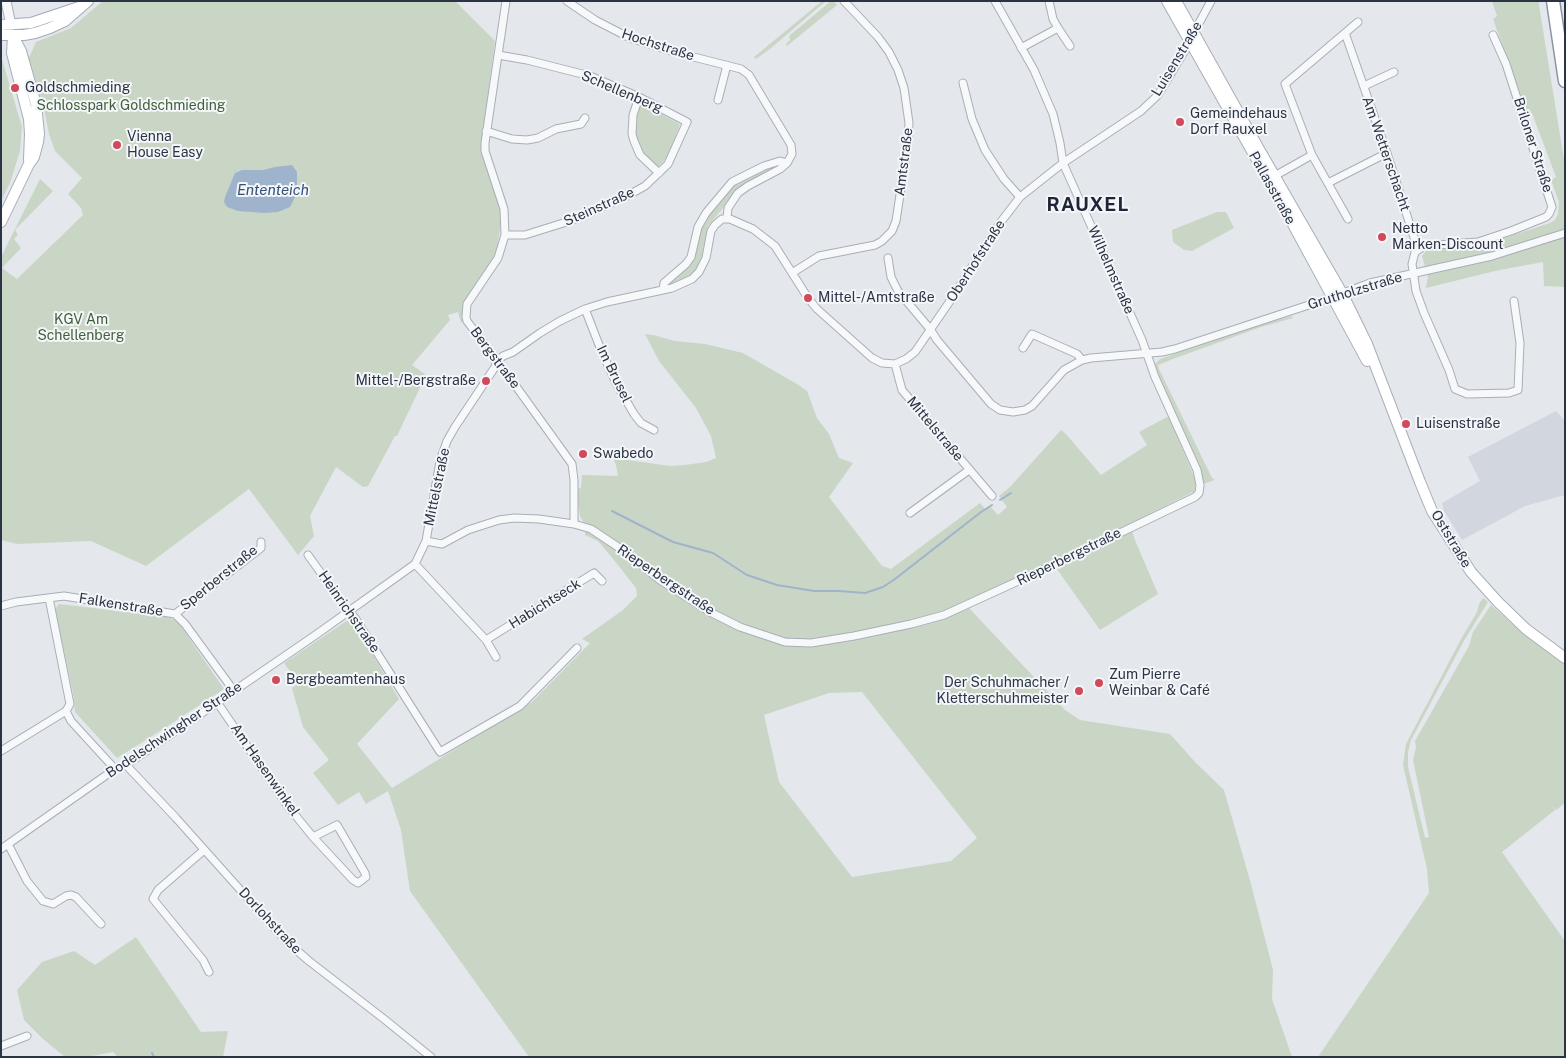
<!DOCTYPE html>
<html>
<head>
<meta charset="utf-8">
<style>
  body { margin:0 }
  #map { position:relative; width:1566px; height:1058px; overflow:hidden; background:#e4e7ec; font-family:"Public Sans",sans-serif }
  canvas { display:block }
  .frame { position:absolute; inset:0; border:2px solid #2b3445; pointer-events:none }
</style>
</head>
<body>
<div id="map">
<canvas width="1566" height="1058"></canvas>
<div class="frame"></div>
</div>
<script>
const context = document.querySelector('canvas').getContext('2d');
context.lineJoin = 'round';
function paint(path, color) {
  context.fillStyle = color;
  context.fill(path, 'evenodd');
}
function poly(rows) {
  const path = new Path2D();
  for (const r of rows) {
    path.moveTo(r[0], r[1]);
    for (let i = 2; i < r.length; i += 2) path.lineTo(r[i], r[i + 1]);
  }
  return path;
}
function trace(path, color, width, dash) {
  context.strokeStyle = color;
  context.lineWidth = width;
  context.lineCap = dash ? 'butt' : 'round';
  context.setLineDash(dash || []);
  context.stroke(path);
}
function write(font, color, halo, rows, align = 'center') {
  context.font = font + ' "Public Sans",sans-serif';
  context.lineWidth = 4;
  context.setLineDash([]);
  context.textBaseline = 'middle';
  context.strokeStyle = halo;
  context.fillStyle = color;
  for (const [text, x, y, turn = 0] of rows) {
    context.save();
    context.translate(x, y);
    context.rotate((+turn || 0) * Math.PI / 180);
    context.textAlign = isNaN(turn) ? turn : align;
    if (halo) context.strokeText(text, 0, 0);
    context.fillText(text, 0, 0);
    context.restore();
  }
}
paint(poly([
  [1556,411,1565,421,1565,495,1525,506,1462,540,1444,511,1442,503,1480,481,1468,457]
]), '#d2d6de');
paint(poly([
  [103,1,455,1,495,41,481,144,485,163,500,209,501,221,497,250,492,261,462,306,463,321,461,323,458,312,448,315,450,320,412,365,426,375,397,436,395,436,368,486,363,487,336,467,310,516,314,536,298,555,249,489,146,566,91,541,17,544,1,540,1,257,40,179,53,191,15,230,18,235,14,239,21,248,2,268,17,279,83,215,81,208,68,194,82,178,55,151,49,134,44,108,29,58,36,42,71,28],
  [822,1,826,1,771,48,756,59,754,57],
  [831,1,834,1,837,5,787,46,786,44,790,40,789,36],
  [1492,1,1539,1,1539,5,1565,166,1565,287,1544,286,1543,262,1495,271,1426,288,1428,277,1422,256,1426,251,1472,247,1489,243,1550,223,1555,220,1558,214,1559,202,1551,180,1556,177,1532,113,1528,114,1509,64,1493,19,1497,16],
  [1,56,22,127,20,151,10,183,1,201],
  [640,103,676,122,680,125,668,156,659,166,656,166,643,154,636,139,635,128,636,115],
  [781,162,779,166,745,184,738,190,708,226,702,255,704,258,696,272,690,277,668,287,667,285,694,258,701,225,732,185],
  [1217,212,1226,212,1234,228,1192,251,1184,250,1173,242,1172,230],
  [1292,316,1293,318,1261,327,1173,359,1158,365,1159,369,1212,478,1215,480,1203,484,1199,467,1154,368,1155,364,1160,359,1254,326],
  [645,334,653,335,675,341,705,344,743,353,797,384,807,391,817,418,829,434,839,458,853,463,829,497,882,566,891,569,980,503,985,509,990,506,998,515,1007,507,999,496,1010,487,1061,430,1066,434,1101,475,1147,445,1139,432,1169,416,1195,479,1195,491,1130,524,1135,540,1158,594,1100,630,1052,562,1043,567,967,603,969,608,1065,710,1080,720,1170,734,1196,763,1224,790,1251,884,1273,970,1272,999,1292,1057,529,1057,410,891,401,830,388,791,366,804,359,792,338,805,313,773,329,760,303,727,292,688,299,683,284,663,351,618,399,699,357,744,392,788,532,702,590,643,582,639,623,610,637,596,636,588,614,560,598,541,585,535,585,525,580,516,578,503,577,489,581,488,582,475,618,476,616,465,613,458,670,466,685,465,706,462,716,458,711,436,696,408,659,361],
  [862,692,977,838,951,861,852,877,779,782,764,715,829,693],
  [1483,598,1488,602,1465,639,1411,740,1408,752,1408,767,1425,838,1429,837,1413,760,1416,747,1415,741,1469,646,1473,632,1491,605,1522,633,1565,665,1565,803,1556,810,1553,806,1555,810,1502,852,1565,941,1565,1057,1318,1057,1429,893,1427,869,1403,765,1406,744,1460,641,1477,612,1479,604],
  [59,604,169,617,178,622,224,689,157,733,117,758,75,712,74,698,55,609],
  [136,937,201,1032,228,1031,223,1057,118,1057,113,1052,87,1057,65,1057,43,1039,24,1020,17,990,42,962,74,951,95,965]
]), '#c9d6c5');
paint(poly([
  [292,165,297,172,297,193,290,207,278,212,264,213,238,211,227,207,224,202,225,197,235,173,242,170,263,170,275,167]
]), '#9fb4cc');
trace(poly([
  [1000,500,1011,493],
  [612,511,673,542,713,553,747,575,777,585,814,591,839,591,865,593,883,587,895,579,981,512,992,505],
  [152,1053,154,1057]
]), '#9fb4cc', 2);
const minor = poly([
  [506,1,485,143,485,151,504,209,505,235,498,258,467,304,466,317,467,321,495,358,496,363,510,378,572,464,574,480,574,524],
  [567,1,595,20,630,38,674,52,741,69,749,75,791,145,792,154,787,163,780,169,748,186,738,193,728,208,727,218],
  [1058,28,1070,46],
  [1345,33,1387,153,1418,250],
  [1493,35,1506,64,1552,207,1549,214,1546,217,1511,231,1478,242,1424,246,1415,252,1412,264,1416,291,1424,313,1449,370,1455,389,1467,394,1509,393,1518,390,1520,343,1514,301],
  [1021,48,1058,28,1053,19,1049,1],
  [498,55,527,60,590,76,639,97,687,122,668,164,645,186,625,197,576,219,525,235,505,235],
  [963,83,972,119,985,150,1004,179,1020,197],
  [1364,86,1394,72],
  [639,97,633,115,632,134,634,141,640,155,659,173],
  [718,100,727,65],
  [486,131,512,139,527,140,538,138,556,129,581,124,585,118],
  [1271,178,1312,155],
  [1328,183,1387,153],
  [1348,219,1312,155,1285,84,1358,22],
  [888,258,891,277,898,291,930,329,937,340,991,404,1000,410,1013,412,1025,410,1032,406,1064,370,1082,360,1091,358,1162,352,1175,349,1327,299,1370,283,1492,256,1565,233],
  [792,273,819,256,875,245,882,241,892,231,896,221,908,142,909,123,904,88,898,70,889,52,878,37,844,1],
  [663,290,664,283,686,264,691,257,698,227,706,213,732,182,764,166,780,161,787,163],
  [585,309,601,350,616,383,634,414,641,423,654,430],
  [1023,348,1032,334,1077,354,1082,360],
  [895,364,902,390,992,496],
  [910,513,969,470],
  [426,541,442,544,468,530,499,520,514,518,539,519,574,524,591,529,624,551,660,580,710,612,740,627,785,642,811,643,854,636,911,624,944,615,1049,567,1195,497,1199,493,1200,485,1197,470,1155,377,1142,340,1063,163,1060,143,1053,114,1034,70,995,1],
  [308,555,348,611,355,618,440,752,520,706,577,648],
  [415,564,486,640,496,657],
  [49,598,70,704,66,711,71,721,115,769],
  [1,606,16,602,64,596,175,614,185,624,234,691],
  [175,614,261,548,261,542],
  [486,640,594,573,602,581],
  [217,702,287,805,313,837,353,880,358,883,366,877,365,873,337,825,313,837],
  [1,751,66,711],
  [126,765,176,818,286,941,309,961,384,1019,431,1057],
  [8,844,27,881,43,901,53,904,66,896,71,895,76,897,101,924],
  [1,849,115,769,126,765,317,634,415,564,426,541,440,461,447,441,455,427,495,367,496,363,503,356,513,352,540,333,560,321,585,309,607,302,672,288,692,279,699,272,706,258,711,231,715,225,722,219,730,219,753,229,775,246,808,298,817,309,872,358,882,363,895,364,906,359,915,352,950,301,1000,223,1020,197,1063,163,1141,111,1158,95,1190,42,1198,25,1211,1],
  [204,850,158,890,153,899,203,960,209,972],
  [1,1046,27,1036]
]);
const tertiary = poly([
  [6,1,11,25]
]);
const secondary = poly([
  [1167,1,1282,204,1367,361],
  [1176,1,1260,151,1342,293,1367,344,1420,482,1432,511,1471,572,1498,602,1526,629,1565,658],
  [13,37,12,53,29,119,30,134,29,160],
  [1,222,29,164,34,157,38,142,39,134,36,104,21,51,13,36]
]);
const primary = poly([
  [1,25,31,23,79,7],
  [1,35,24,35,35,33,50,28,65,21,88,1]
]);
const motorway = poly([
  [1553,1,1565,81]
]);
trace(minor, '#a9aeb7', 9);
trace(tertiary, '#a9aeb7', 11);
trace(secondary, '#a9aeb7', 12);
trace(primary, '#a3abb8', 12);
trace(motorway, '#8b94a3', 15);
trace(minor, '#f7f8fa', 7);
trace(tertiary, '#f7f8fa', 9);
trace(secondary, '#fff', 10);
trace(primary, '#fff', 10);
trace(motorway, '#fff', 12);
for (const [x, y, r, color] of [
  [15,88,5,"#d1495b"],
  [1180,122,5,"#d1495b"],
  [117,145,5,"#d1495b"],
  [1382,237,5,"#d1495b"],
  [808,298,5,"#d1495b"],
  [486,381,5,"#d1495b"],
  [1406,424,5,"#d1495b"],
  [583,454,5,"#d1495b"],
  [276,680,5,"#d1495b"],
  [1099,683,5,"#d1495b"],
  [1079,691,5,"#d1495b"]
]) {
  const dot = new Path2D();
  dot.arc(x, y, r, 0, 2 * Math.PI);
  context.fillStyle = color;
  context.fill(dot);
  trace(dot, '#f4f6f9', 2);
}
write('14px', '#2b3445', '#f4f6f9', [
  ["Hochstraße",658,45,18],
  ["Luisenstraße",1177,59,-59],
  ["Schellenberg",622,92,23],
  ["Briloner Straße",1533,145,72],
  ["Am Wetterschacht",1386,154,71],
  ["Amtstraße",904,162,-83],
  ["Pallasstraße",1272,188,61],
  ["Steinstraße",599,207,-24],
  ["Oberhofstraße",976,261,-57],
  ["Wilhelmstraße",1111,270,66],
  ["Grutholzstraße",1355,291,-17],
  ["Bergstraße",495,358,53],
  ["Im Brusel",614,374,64],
  ["Mittelstraße",935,429,50],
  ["Mittelstraße",437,487,-78],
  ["Oststraße",1451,539,59],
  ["Rieperbergstraße",1069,557,-26],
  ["Sperberstraße",219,578,-39],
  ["Rieperbergstraße",666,580,34],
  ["Habichtseck",545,604,-32],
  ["Falkenstraße",121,605,9],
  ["Heinrichstraße",349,612,55],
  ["Bodelschwingher Straße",174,730,-34],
  ["Am Hasenwinkel",265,770,55],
  ["Dorlohstraße",270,921,47]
]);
write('14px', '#2b3445', '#f4f6f9', [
  ["Goldschmieding",25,88],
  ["Gemeindehaus",1190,114],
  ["Dorf Rauxel",1190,130],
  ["Vienna",127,137],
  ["House Easy",127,153],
  ["Netto",1392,229],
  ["Marken-Discount",1392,245],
  ["Mittel-/Amtstraße",818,298],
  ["Mittel-/Bergstraße",476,381,"right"],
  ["Luisenstraße",1416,424],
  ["Swabedo",593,454],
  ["Zum Pierre",1109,675],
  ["Weinbar & Café",1109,691],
  ["Bergbeamtenhaus",286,680],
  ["Der Schuhmacher /",1069,683,"right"],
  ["Kletterschuhmeister",1069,699,"right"]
], 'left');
write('14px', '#3f6138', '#f4f6f9', [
  ["Schlosspark Goldschmieding",131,106],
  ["KGV Am",81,320],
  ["Schellenberg",81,336]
]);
write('italic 15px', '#34527a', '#f4f6f9', [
  ["Ententeich",273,190]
]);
context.letterSpacing = '1px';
write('bold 19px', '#1d2536', '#f4f6f9', [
  ["RAUXEL",1088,205]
]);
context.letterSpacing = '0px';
</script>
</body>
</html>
